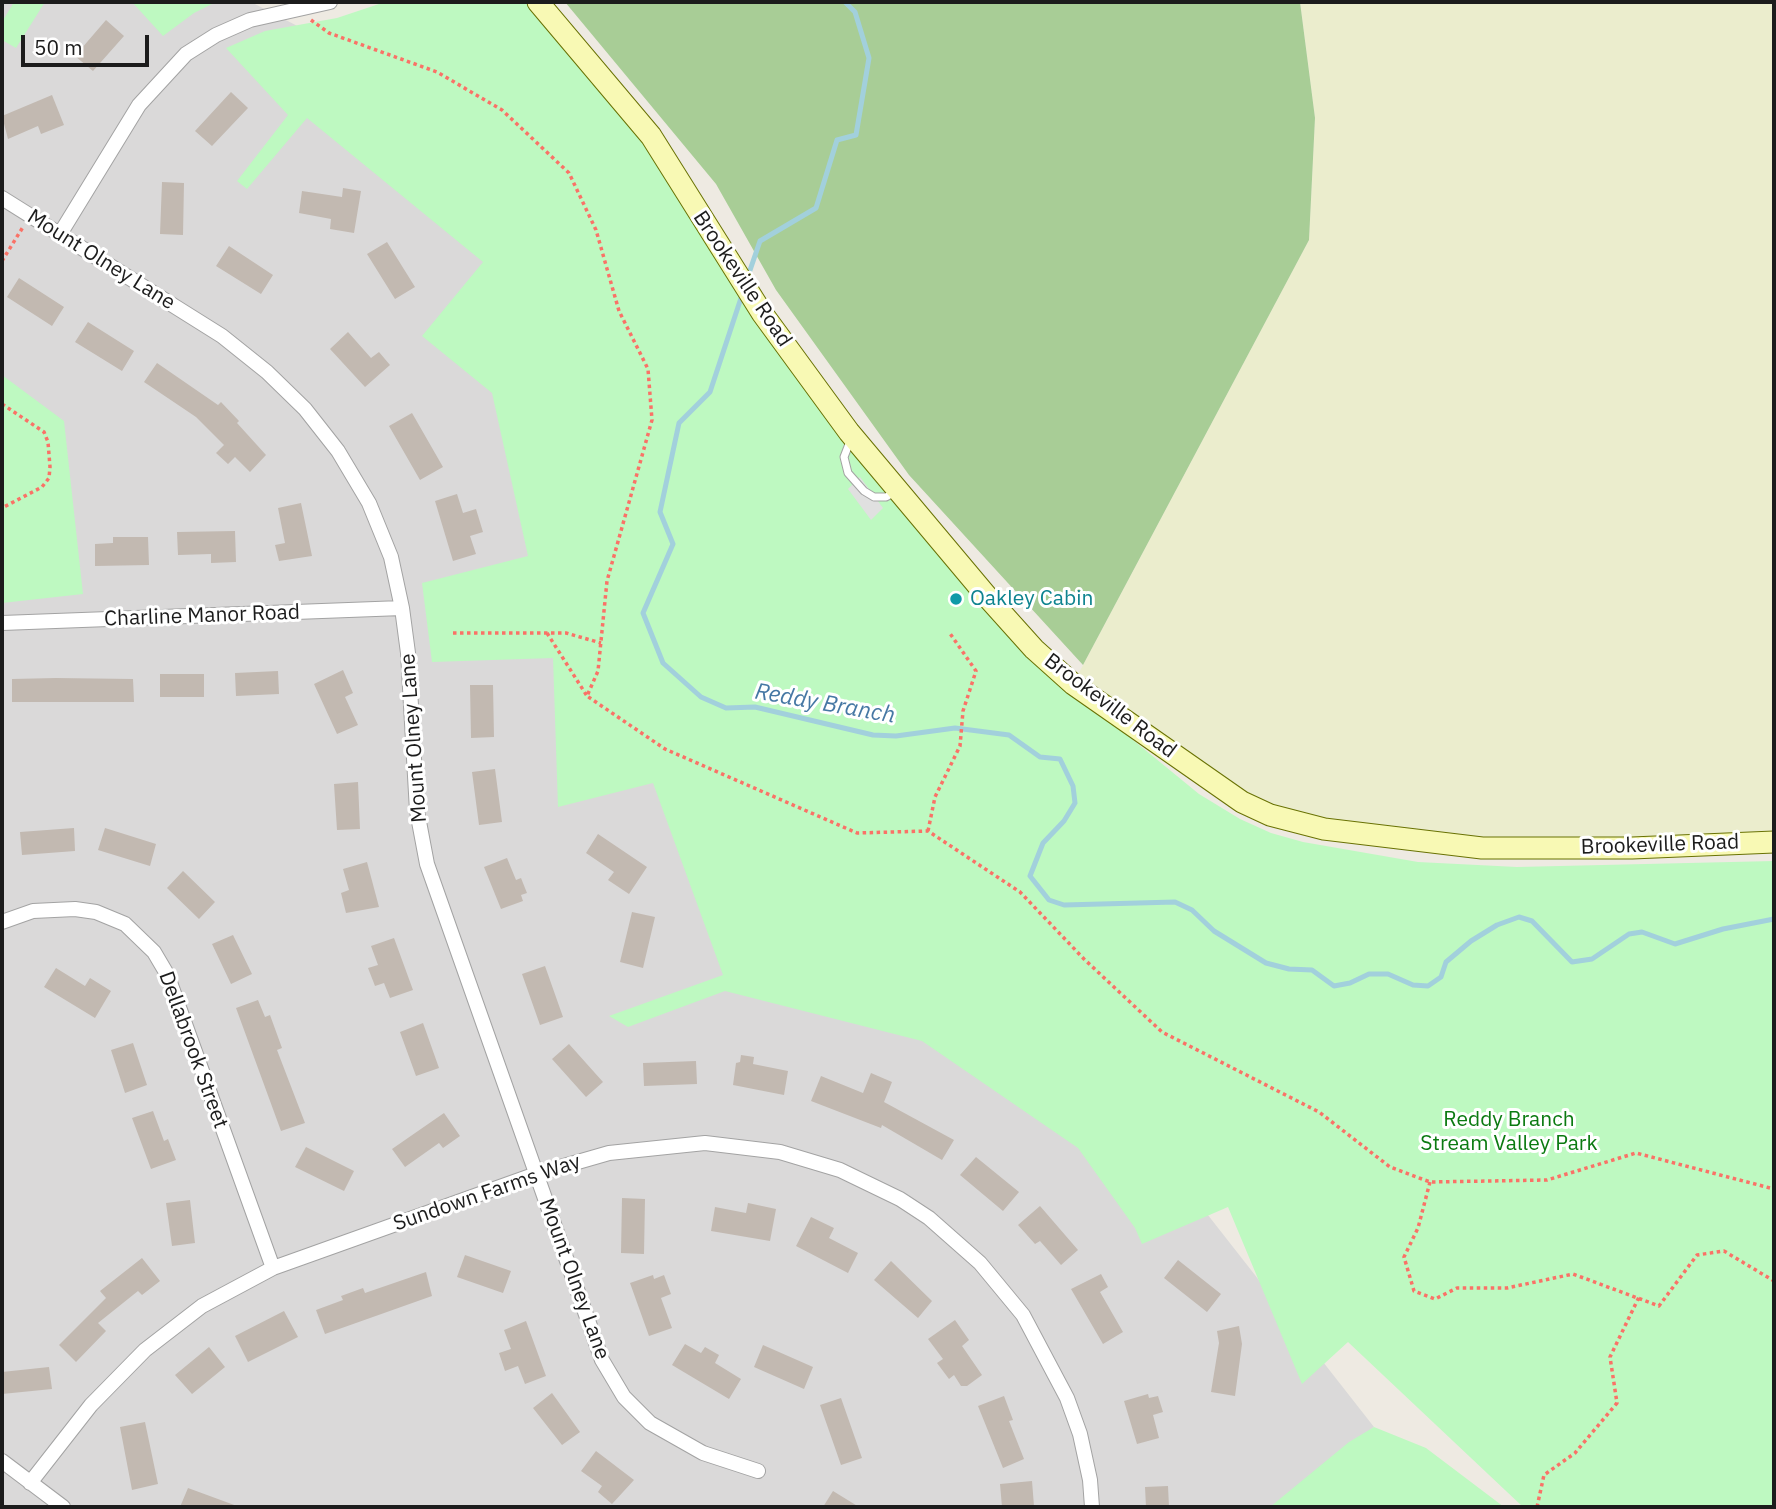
<!DOCTYPE html>
<html>
<head>
<meta charset="utf-8">
<style>
  body { margin:0 }
  #map { position:relative; width:1776px; height:1509px; overflow:hidden; background:#eeeae2; font-family:"IBM Plex Sans",sans-serif }
  canvas { display:block }
  .frame { position:absolute; inset:0; border:4px solid #1c1c1c; pointer-events:none }
  .scale { position:absolute; left:21px; top:35px; width:128px; height:32px; box-sizing:border-box; border:4px solid #1c1c1c; border-top:0; padding-left:9px; font-size:21px; line-height:24px; white-space:nowrap; color:#1c1c1c; -webkit-text-stroke:5px #fff; paint-order:stroke }
</style>
</head>
<body>
<div id="map">
<canvas width="1776" height="1509"></canvas>
<div class="frame"></div>
<div class="scale">50 m</div>
</div>
<script>
const context = document.querySelector('canvas').getContext('2d');
context.lineJoin = 'round';
function paint(path, color) {
  context.fillStyle = color;
  context.fill(path, 'evenodd');
}
function poly(rows) {
  const path = new Path2D();
  for (const r of rows) {
    path.moveTo(r[0], r[1]);
    for (let i = 2; i < r.length; i += 2) path.lineTo(r[i], r[i + 1]);
  }
  return path;
}
function trace(path, color, width, dash) {
  context.strokeStyle = color;
  context.lineWidth = width;
  context.lineCap = dash ? 'butt' : 'round';
  context.setLineDash(dash || []);
  context.stroke(path);
}
function write(font, color, halo, rows, align = 'center') {
  context.font = font + ' "IBM Plex Sans",sans-serif';
  context.lineWidth = 6;
  context.setLineDash([]);
  context.textBaseline = 'middle';
  context.strokeStyle = halo;
  context.fillStyle = color;
  for (const [text, x, y, turn = 0] of rows) {
    context.save();
    context.translate(x, y);
    context.rotate((+turn || 0) * Math.PI / 180);
    context.textAlign = isNaN(turn) ? turn : align;
    if (halo) context.strokeText(text, 0, 0);
    context.fillText(text, 0, 0);
    context.restore();
  }
}
paint(poly([
  [2,2,251,2,336,46,482,186,912,1027,1186,1187,1374,1427,1271,1507,2,1507]
]), '#dad9d9');
paint(poly([
  [1300,2,1774,2,1774,842,1482,848,1270,815,1073,684,1309,240,1315,118]
]), '#ebedcd');
paint(poly([
  [565,2,1300,2,1315,118,1309,240,1083,665,909,475,776,290,716,184]
]), '#a8cd96');
paint(poly([
  [14,2,45,2,16,48,2,40,2,22],
  [132,2,216,2,194,13,163,36],
  [385,2,538,2,1017,645,1199,794,1240,819,1271,833,1303,842,1418,862,1517,867,1774,861,1774,1507,1523,1507,1348,1342,1302,1384,1228,1207,1142,1244,1135,1228,1078,1148,922,1041,725,991,628,1027,609,1016,723,975,653,783,558,807,553,658,432,662,422,583,528,556,492,393,422,336,483,262,307,118,247,189,237,181,288,115,226,48,265,31,337,18],
  [2,375,64,421,83,594,2,603],
  [1374,1427,1426,1448,1504,1507,1270,1507,1349,1442]
]), '#bef9c1');
paint(poly([
  [860,477,883,508,871,520,848,489]
]), '#e0e0e0');
trace(poly([
  [747,279,760,241,816,208,837,140,856,135,869,58,855,12,845,2],
  [742,295,710,392,679,423,660,512,673,544,643,613,663,663,701,697,726,708,755,707,873,735,896,736,955,728,1009,735,1040,757,1060,759,1073,786,1075,803,1064,821,1043,843,1030,876,1049,900,1064,905,1175,902,1192,910,1214,931,1266,963,1289,969,1312,970,1334,986,1350,983,1369,974,1388,974,1413,985,1428,986,1441,977,1446,962,1471,941,1497,925,1519,917,1532,921,1572,962,1592,959,1629,934,1642,932,1675,944,1723,929,1774,919]
]), '#a2d0dc', 5);
paint(poly([
  [106,20,124,36,93,71,75,56],
  [231,92,248,108,212,146,195,131],
  [52,95,64,125,41,134,38,126,8,139,2,116],
  [162,182,184,183,183,235,160,234],
  [343,188,361,191,354,233,330,229,331,219,299,213,302,191,342,197],
  [387,242,415,287,395,299,367,254],
  [229,246,273,275,261,294,216,266],
  [19,278,64,307,52,326,7,297],
  [88,322,134,351,122,371,75,342],
  [348,332,371,358,379,352,390,365,365,387,330,349],
  [157,363,218,405,221,402,239,421,237,423,266,455,250,472,235,457,228,464,216,453,224,445,196,417,144,382],
  [412,413,443,467,420,480,389,426],
  [457,494,463,513,476,509,483,532,470,536,476,554,453,561,435,501],
  [301,503,312,556,279,561,275,545,285,543,278,508],
  [235,531,236,562,211,563,211,554,178,555,177,532],
  [113,537,148,537,149,565,95,566,95,544,113,543],
  [343,670,353,693,345,697,358,725,337,734,314,684],
  [278,671,279,694,236,696,235,673],
  [160,674,204,674,204,697,160,697],
  [56,678,133,679,134,702,12,702,12,679],
  [470,685,493,685,494,737,471,738],
  [495,769,502,822,479,825,472,772],
  [358,782,360,829,337,830,334,784],
  [74,828,75,851,22,855,20,832],
  [105,828,156,844,150,866,98,850],
  [598,834,647,867,629,894,608,880,614,872,586,853],
  [507,858,516,880,521,878,527,893,521,895,523,901,501,909,484,867],
  [367,862,379,907,346,913,341,893,349,890,343,869],
  [183,871,215,902,199,919,167,888],
  [632,912,655,917,643,968,620,962],
  [233,935,252,974,231,984,212,944],
  [394,938,413,990,390,998,384,983,375,986,368,968,378,965,371,946],
  [545,966,563,1017,540,1025,522,974],
  [56,968,85,986,90,978,111,991,95,1018,44,987],
  [258,1000,265,1017,270,1015,282,1048,277,1050,305,1123,281,1131,236,1008],
  [423,1023,439,1068,416,1076,400,1032],
  [133,1043,147,1085,125,1093,111,1050],
  [569,1044,603,1082,586,1097,552,1059],
  [741,1055,754,1057,753,1064,788,1071,784,1095,733,1085,736,1063,740,1062],
  [696,1061,697,1084,644,1086,643,1063],
  [871,1073,892,1082,884,1102,954,1140,942,1160,882,1125,881,1128,811,1101,821,1076,863,1093],
  [153,1111,164,1141,168,1139,176,1160,151,1169,132,1118],
  [444,1113,460,1136,443,1148,439,1143,405,1167,392,1149],
  [306,1147,354,1171,344,1191,295,1167],
  [976,1157,1019,1192,1003,1211,960,1175],
  [622,1198,645,1199,644,1254,621,1253],
  [190,1200,195,1243,172,1246,166,1203],
  [748,1203,776,1209,770,1241,711,1231,715,1207,746,1213],
  [1040,1206,1078,1250,1061,1265,1040,1241,1035,1244,1018,1225],
  [811,1217,834,1228,829,1238,858,1253,848,1273,796,1246],
  [465,1255,511,1271,503,1293,457,1277],
  [142,1258,160,1281,142,1295,138,1291,98,1323,106,1331,76,1362,59,1345,106,1298,100,1291],
  [1178,1260,1221,1294,1207,1312,1164,1278],
  [891,1261,932,1301,918,1318,874,1280],
  [426,1272,432,1296,325,1334,316,1310,343,1300,341,1296,363,1288,365,1293],
  [1101,1274,1108,1287,1100,1292,1123,1332,1103,1344,1071,1289],
  [653,1275,654,1279,664,1275,671,1294,661,1298,672,1328,649,1336,630,1283],
  [284,1311,298,1337,248,1362,235,1336],
  [955,1320,969,1340,962,1346,982,1375,967,1386,961,1386,954,1375,949,1379,937,1363,943,1359,928,1339],
  [526,1321,546,1376,525,1384,518,1366,505,1371,499,1353,511,1349,504,1330],
  [1239,1326,1242,1344,1235,1396,1211,1392,1219,1343,1217,1331],
  [685,1344,701,1353,705,1347,719,1355,715,1363,741,1379,729,1399,672,1365],
  [763,1345,813,1367,804,1389,754,1367],
  [209,1347,225,1367,192,1394,175,1375],
  [49,1367,52,1389,2,1394,2,1372],
  [552,1393,580,1432,562,1445,533,1408],
  [1148,1394,1149,1398,1158,1396,1163,1412,1153,1415,1159,1438,1137,1444,1124,1401],
  [1004,1396,1013,1420,1009,1421,1024,1459,1003,1468,978,1406],
  [841,1398,862,1458,841,1465,820,1405],
  [145,1422,158,1484,132,1490,120,1427],
  [596,1451,634,1480,612,1504,598,1492,602,1486,581,1471],
  [1032,1481,1034,1506,1002,1507,1000,1484],
  [1168,1486,1169,1507,1146,1507,1145,1487],
  [188,1488,237,1506,236,1507,180,1507],
  [833,1491,859,1507,823,1507]
]), '#c2b9b1');
const lane = poly([
  [851,439,844,457,848,473,864,491,874,497,886,497,897,491]
]);
const street = poly([
  [2,198,222,336,267,372,305,409,338,451,369,503,391,557,402,608,408,653,417,811,427,864,602,1360,624,1397,650,1423,703,1453,758,1471],
  [60,234,139,105,186,54,216,35,250,20,330,2],
  [2,623,402,608],
  [2,922,33,911,75,909,96,912,125,924,154,952,167,974,273,1268],
  [2,1461,63,1507],
  [30,1483,91,1405,145,1350,202,1306,273,1268,536,1174,609,1153,705,1143,780,1152,840,1170,900,1199,929,1218,980,1263,1023,1315,1067,1398,1080,1434,1090,1480,1092,1507]
]);
const secondary = poly([
  [538,2,651,136,762,313,849,432,990,600,1034,649,1073,684,1242,802,1270,815,1324,829,1482,848,1632,848,1774,842]
]);
trace(lane, '#a3a3a3', 9);
trace(street, '#a3a3a3', 16);
trace(secondary, '#697204', 23);
trace(poly([
  [311,20,329,33,437,72,502,110,569,173,596,230,619,311,648,369,652,420,607,581,598,671,587,696,665,749,857,833,928,831,1020,892,1084,959,1162,1032,1319,1112,1390,1167,1430,1182,1547,1180,1636,1153,1774,1189],
  [2,261,23,227],
  [2,404,44,432,48,442,50,467,49,478,42,487,2,508],
  [453,633,566,633,601,643],
  [547,633,587,696],
  [928,831,935,797,960,746,963,711,976,671,949,632],
  [1430,1182,1418,1228,1404,1257,1414,1291,1435,1299,1457,1288,1507,1288,1573,1274,1659,1306,1697,1255,1724,1251,1774,1281],
  [1537,1507,1544,1475,1575,1453,1617,1403,1610,1357,1639,1297]
]), '#fa7267', 3.5, [3.5, 3.5]);
trace(lane, '#fff', 7);
trace(street, '#fff', 14);
trace(secondary, '#f8f9b4', 21);
for (const [x, y, r, color] of [
  [956,599,7,"#0f9aa8"]
]) {
  const dot = new Path2D();
  dot.arc(x, y, r, 0, 2 * Math.PI);
  context.fillStyle = color;
  context.fill(dot);
  trace(dot, '#fff', 2.5);
}
write('21px', '#1c1c1c', '#fff', [
  ["Mount Olney Lane",101,260,32],
  ["Brookeville Road",742,279,56],
  ["Charline Manor Road",202,616,-2],
  ["Brookeville Road",1110,706,37],
  ["Mount Olney Lane",414,738,-94],
  ["Brookeville Road",1660,845,-2],
  ["Dellabrook Street",193,1050,70],
  ["Sundown Farms Way",487,1193,-19],
  ["Mount Olney Lane",574,1279,70]
]);
write('21px', '#0d838f', '#fff', [
  ["Oakley Cabin",970,599]
], 'left');
write('21px', '#0b7a11', '#fff', [
  ["Reddy Branch",1509,1120],
  ["Stream Valley Park",1509,1144]
]);
write('italic 23px', '#4678a4', '#fff', [
  ["Reddy Branch",825,704,10]
]);
</script>
</body>
</html>
